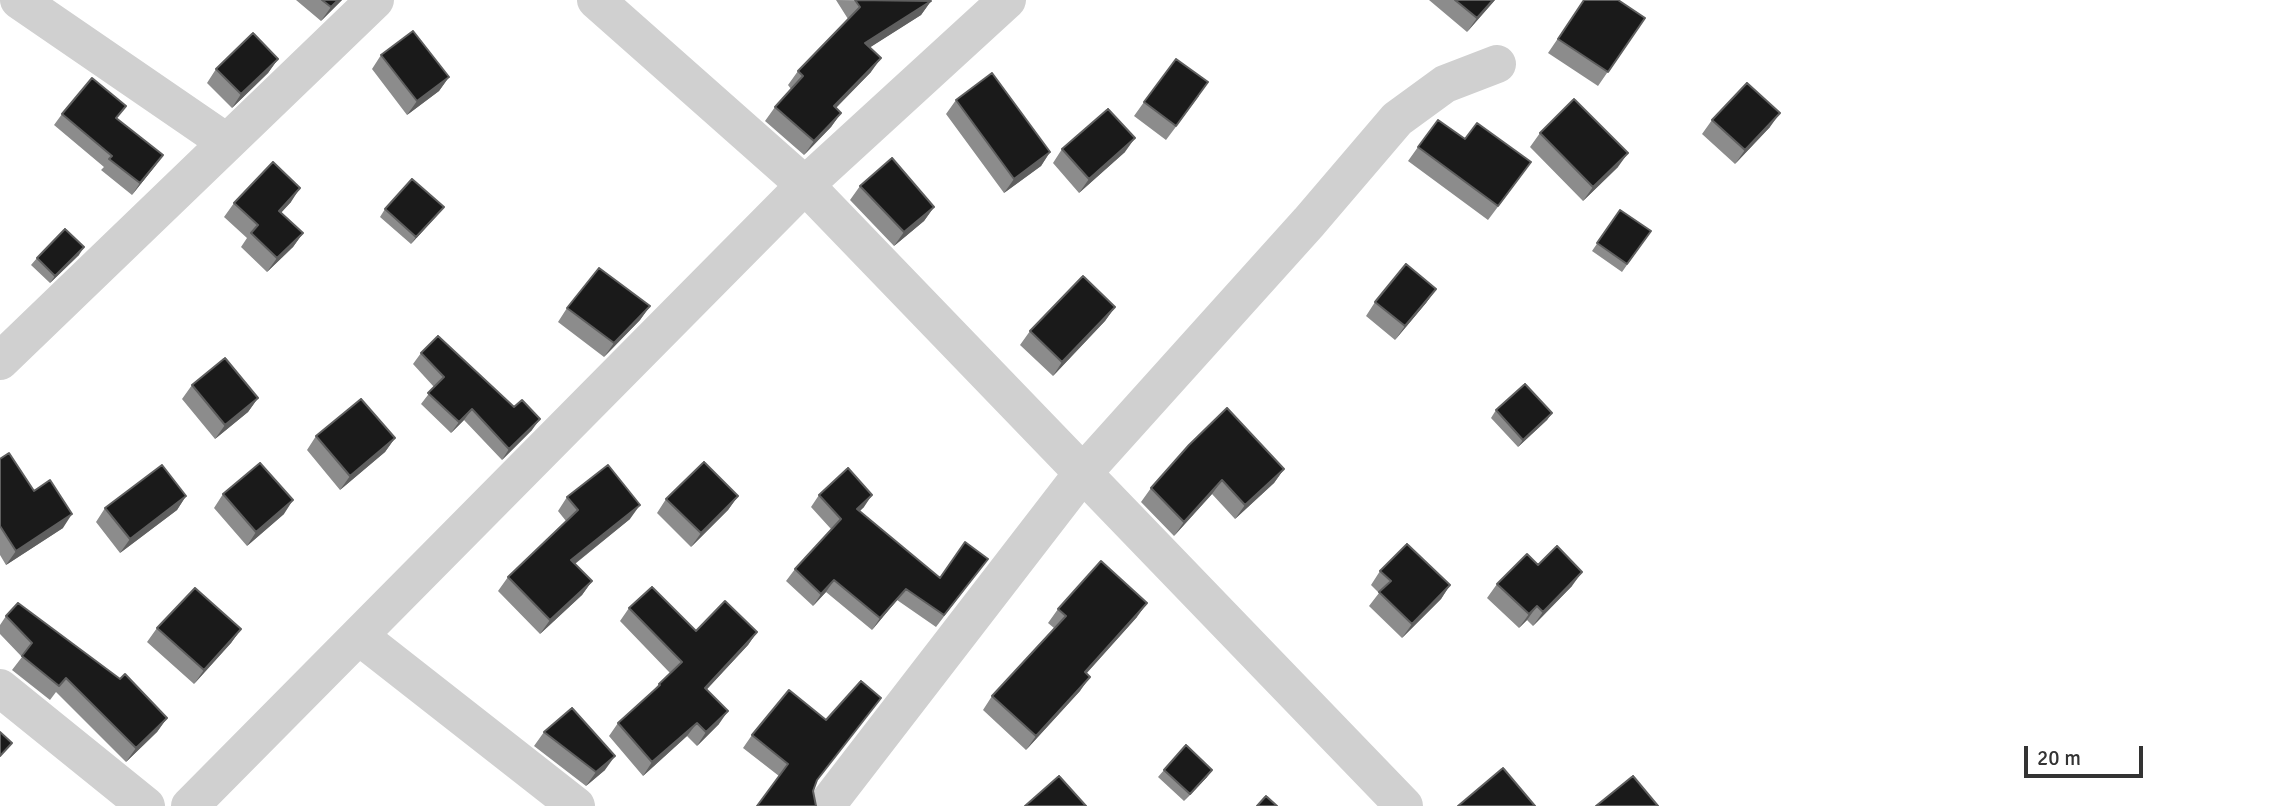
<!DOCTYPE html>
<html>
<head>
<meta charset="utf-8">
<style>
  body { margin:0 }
  #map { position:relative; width:2279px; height:806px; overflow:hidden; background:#fff; font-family:Signika,sans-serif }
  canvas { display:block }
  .scale { position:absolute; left:2024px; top:746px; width:119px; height:32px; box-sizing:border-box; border:4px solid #333; border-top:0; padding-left:9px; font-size:21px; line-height:24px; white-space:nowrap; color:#333; -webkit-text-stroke:5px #fff; paint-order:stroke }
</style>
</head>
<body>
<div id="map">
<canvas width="2279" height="806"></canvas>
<div class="scale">20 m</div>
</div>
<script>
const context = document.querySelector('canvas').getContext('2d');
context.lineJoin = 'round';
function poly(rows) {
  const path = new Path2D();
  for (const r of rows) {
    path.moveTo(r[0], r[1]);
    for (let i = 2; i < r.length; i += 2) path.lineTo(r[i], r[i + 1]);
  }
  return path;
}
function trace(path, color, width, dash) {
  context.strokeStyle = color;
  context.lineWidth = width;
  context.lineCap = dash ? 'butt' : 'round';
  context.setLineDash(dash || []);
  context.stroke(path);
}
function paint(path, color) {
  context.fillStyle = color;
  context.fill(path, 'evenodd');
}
trace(poly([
  [19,0,226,142],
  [596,0,805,185,1404,806],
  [0,361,375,0],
  [359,636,576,806],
  [0,688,146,806],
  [190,806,805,185,1007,0],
  [826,806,1082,474,1309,222,1397,119,1445,84,1497,64]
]), '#d0d0d0', 38);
paint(poly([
  [296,0,342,0,321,21],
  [836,0,931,1,921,15,870,47,871,72,836,108,841,113,831,127,804,155,765,121,775,107,791,89,788,85,798,71,848,19],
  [1429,0,1495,0,1467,32],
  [1584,0,1645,18,1598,86,1548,53],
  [381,55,449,77,439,91,407,115,372,69],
  [278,59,268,73,232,108,207,83,216,69],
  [1199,96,1166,140,1134,116,1144,102],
  [956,100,1050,152,1041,166,1004,193,946,114],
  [62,114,117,119,155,166,132,195,101,170,104,167,54,125],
  [1712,120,1770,127,1735,164,1702,134],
  [1540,133,1618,167,1583,201,1530,147],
  [1465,139,1521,176,1488,220,1408,161,1418,147],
  [1062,149,1125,152,1079,193,1053,163],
  [860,186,934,207,924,221,894,246,850,200],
  [291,202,281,212,303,233,293,247,267,272,241,247,247,238,224,217,234,203],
  [385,209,438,214,411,244,380,217],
  [1620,210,1651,231,1622,272,1592,251],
  [79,255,50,283,31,265,37,258],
  [1436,289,1426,303,1395,340,1366,316,1375,302],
  [650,306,640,320,604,357,558,322,567,308],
  [1115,307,1105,321,1053,376,1020,345,1030,331],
  [421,353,532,430,502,460,464,420,451,433,421,404,434,387,413,364],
  [192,385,258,398,248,412,215,439,182,399],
  [1496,410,1552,413,1547,420,1518,447,1491,418],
  [316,436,395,438,385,452,340,490,307,450],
  [0,459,34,491,63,528,6,565,0,555],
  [1284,469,1274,483,1235,519,1212,494,1174,536,1141,502,1151,488],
  [223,494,284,514,247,546,214,508],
  [819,495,864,507,860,511,940,578,988,559,936,627,897,600,872,630,826,592,813,606,786,581,795,569,831,529,811,507],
  [186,496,177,510,120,553,96,522,105,508],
  [738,496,728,510,691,547,657,513,666,499],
  [567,497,630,519,575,564,592,581,582,595,540,634,498,591,508,577,566,521,558,511],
  [1538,565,1572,586,1533,626,1527,620,1519,628,1487,598,1497,584],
  [1380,571,1450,585,1441,599,1402,638,1369,606,1379,593,1371,585],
  [629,608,696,631,757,632,748,645,707,689,719,724,697,746,687,736,643,776,609,736,618,723,653,691,659,684,670,673,620,621],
  [1058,609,1137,617,1086,674,1080,691,1026,750,983,710,992,696,1054,628,1048,623],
  [6,616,167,718,157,732,126,762,56,692,50,700,12,670,22,657,0,634,0,625],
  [157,628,241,629,231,643,194,684,147,642],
  [872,710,779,776,743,748,752,735],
  [544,732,605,770,586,786,534,746],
  [1164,770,1207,777,1184,801,1158,777]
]), '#8c8c8c');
paint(poly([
  [338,0,342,0,321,21,331,7],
  [1493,0,1495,0,1467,32,1477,18],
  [931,1,921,15,855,57,865,43],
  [881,58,871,72,824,120,834,106],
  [278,59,268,73,232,108,241,94],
  [449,77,439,91,407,115,417,101],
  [841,113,831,127,804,155,814,141],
  [1780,113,1770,127,1735,164,1745,150],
  [1135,138,1125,152,1079,193,1089,179],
  [1050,152,1041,166,1004,193,1014,179],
  [1628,153,1618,167,1583,201,1593,187],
  [163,155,155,166,132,195,140,183],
  [300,188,291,202,270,225,279,211],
  [444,207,438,214,411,244,416,237],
  [934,207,924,221,894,246,904,232],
  [303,233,293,247,267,272,277,258],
  [84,247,79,255,50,283,55,276],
  [1436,289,1426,303,1395,340,1405,326],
  [650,306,640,320,604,357,614,343],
  [1115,307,1105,321,1053,376,1062,362],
  [258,398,248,412,215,439,225,425],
  [472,409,464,420,451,433,459,422],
  [1552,413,1547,420,1518,447,1523,440],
  [540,419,532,430,502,460,509,449],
  [395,438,385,452,340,490,350,476],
  [1284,469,1274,483,1235,519,1245,505],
  [1222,480,1212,494,1174,536,1184,522],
  [872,495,864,507,849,521,857,509],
  [186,496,177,510,120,553,130,539],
  [738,496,728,510,691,547,701,533],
  [293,500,284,514,247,546,256,532],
  [640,505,630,519,562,574,571,560],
  [72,514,63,528,6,565,16,551],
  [1582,572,1572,586,1533,626,1543,612],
  [834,580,826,592,813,606,821,594],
  [592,581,582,595,540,634,550,620],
  [1450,585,1441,599,1402,638,1412,624],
  [906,589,897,600,872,630,880,618],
  [1147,603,1137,617,1075,686,1085,672],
  [1537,606,1527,620,1519,628,1529,614],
  [241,629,231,643,194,684,204,670],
  [757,632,748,645,696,701,705,688],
  [1090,677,1080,691,1026,750,1036,736],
  [728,711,719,724,697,746,706,732],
  [167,718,157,732,126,762,136,748],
  [697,723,687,736,643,776,652,762],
  [615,756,605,770,586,786,596,772],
  [1212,770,1207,777,1184,801,1190,794]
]), '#5f5f5f');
const building = poly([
  [322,0,338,0,331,7,322,0],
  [855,0,931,1,865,43,881,58,834,106,841,113,814,141,775,107,803,76,798,71,860,7,855,0],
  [1455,0,1493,0,1477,18,1455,0],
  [1584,0,1618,0,1645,18,1608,72,1558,39,1584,0],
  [413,31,449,77,417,101,381,55,413,31],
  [253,33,278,59,241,94,216,69,253,33],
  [1176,59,1208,82,1176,126,1144,102,1176,59],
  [992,73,1050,152,1014,179,956,100,992,73],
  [92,78,126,106,116,118,163,155,140,183,109,159,112,156,62,114,92,78],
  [1747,83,1780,113,1745,150,1712,120,1747,83],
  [1574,99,1628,153,1593,187,1540,133,1574,99],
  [1108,109,1135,138,1089,179,1062,149,1108,109],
  [1438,120,1465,139,1477,123,1531,162,1498,206,1418,147,1438,120],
  [892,158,934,207,904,232,860,186,892,158],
  [273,162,300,188,279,211,303,233,277,258,251,233,258,225,234,203,273,162],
  [412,179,444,207,416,237,385,209,412,179],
  [1620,210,1651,231,1627,264,1597,243,1620,210],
  [65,229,84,247,55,276,37,258,65,229],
  [1406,264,1436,289,1405,326,1375,302,1406,264],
  [599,268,650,306,614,343,567,308,599,268],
  [1083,276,1115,307,1062,362,1030,331,1083,276],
  [438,336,514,407,522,400,540,419,509,449,472,409,459,422,428,393,444,377,421,353,438,336],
  [225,358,258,398,225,425,192,385,225,358],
  [1525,384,1552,413,1523,440,1496,410,1525,384],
  [361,399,395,438,350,476,316,436,361,399],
  [1227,408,1284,469,1245,505,1222,480,1184,522,1151,488,1189,445,1227,408],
  [9,453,34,491,50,480,72,514,16,551,0,526,0,459,9,453],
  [704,462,738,496,701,533,666,499,704,462],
  [260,463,293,500,256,532,223,494,260,463],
  [162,465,186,496,130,539,105,508,162,465],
  [608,465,640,505,571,560,592,581,550,620,508,577,578,510,567,497,608,465],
  [848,468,872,495,857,509,940,578,965,542,988,559,944,615,906,589,880,618,834,580,821,594,795,569,841,519,819,495,848,468],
  [1407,544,1450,585,1412,624,1379,592,1391,581,1380,571,1407,544],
  [1557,546,1582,572,1543,612,1537,606,1529,614,1497,584,1527,554,1538,565,1557,546],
  [1101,561,1147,603,1085,672,1090,677,1036,736,992,696,1066,616,1058,609,1101,561],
  [652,587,696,631,725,601,757,632,705,688,728,711,706,732,697,723,652,762,618,723,660,685,659,684,682,662,629,608,652,587],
  [195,588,241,629,204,670,157,628,195,588],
  [18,603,120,679,125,674,167,718,136,748,66,678,59,686,22,656,32,643,6,616,18,603],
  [861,681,881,698,817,780,813,791,816,806,757,806,788,764,752,735,789,690,826,720,861,681],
  [572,708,615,756,596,772,544,732,572,708],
  [0,732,12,743,0,756,0,732],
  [1186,745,1212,770,1190,794,1164,770,1186,745],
  [1503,768,1535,806,1458,806,1503,768],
  [1059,776,1086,806,1025,806,1059,776],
  [1633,776,1658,806,1596,806,1633,776],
  [1266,796,1277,806,1257,806,1266,796]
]);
paint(building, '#1a1a1a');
trace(building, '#5f5f5f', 2);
</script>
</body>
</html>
